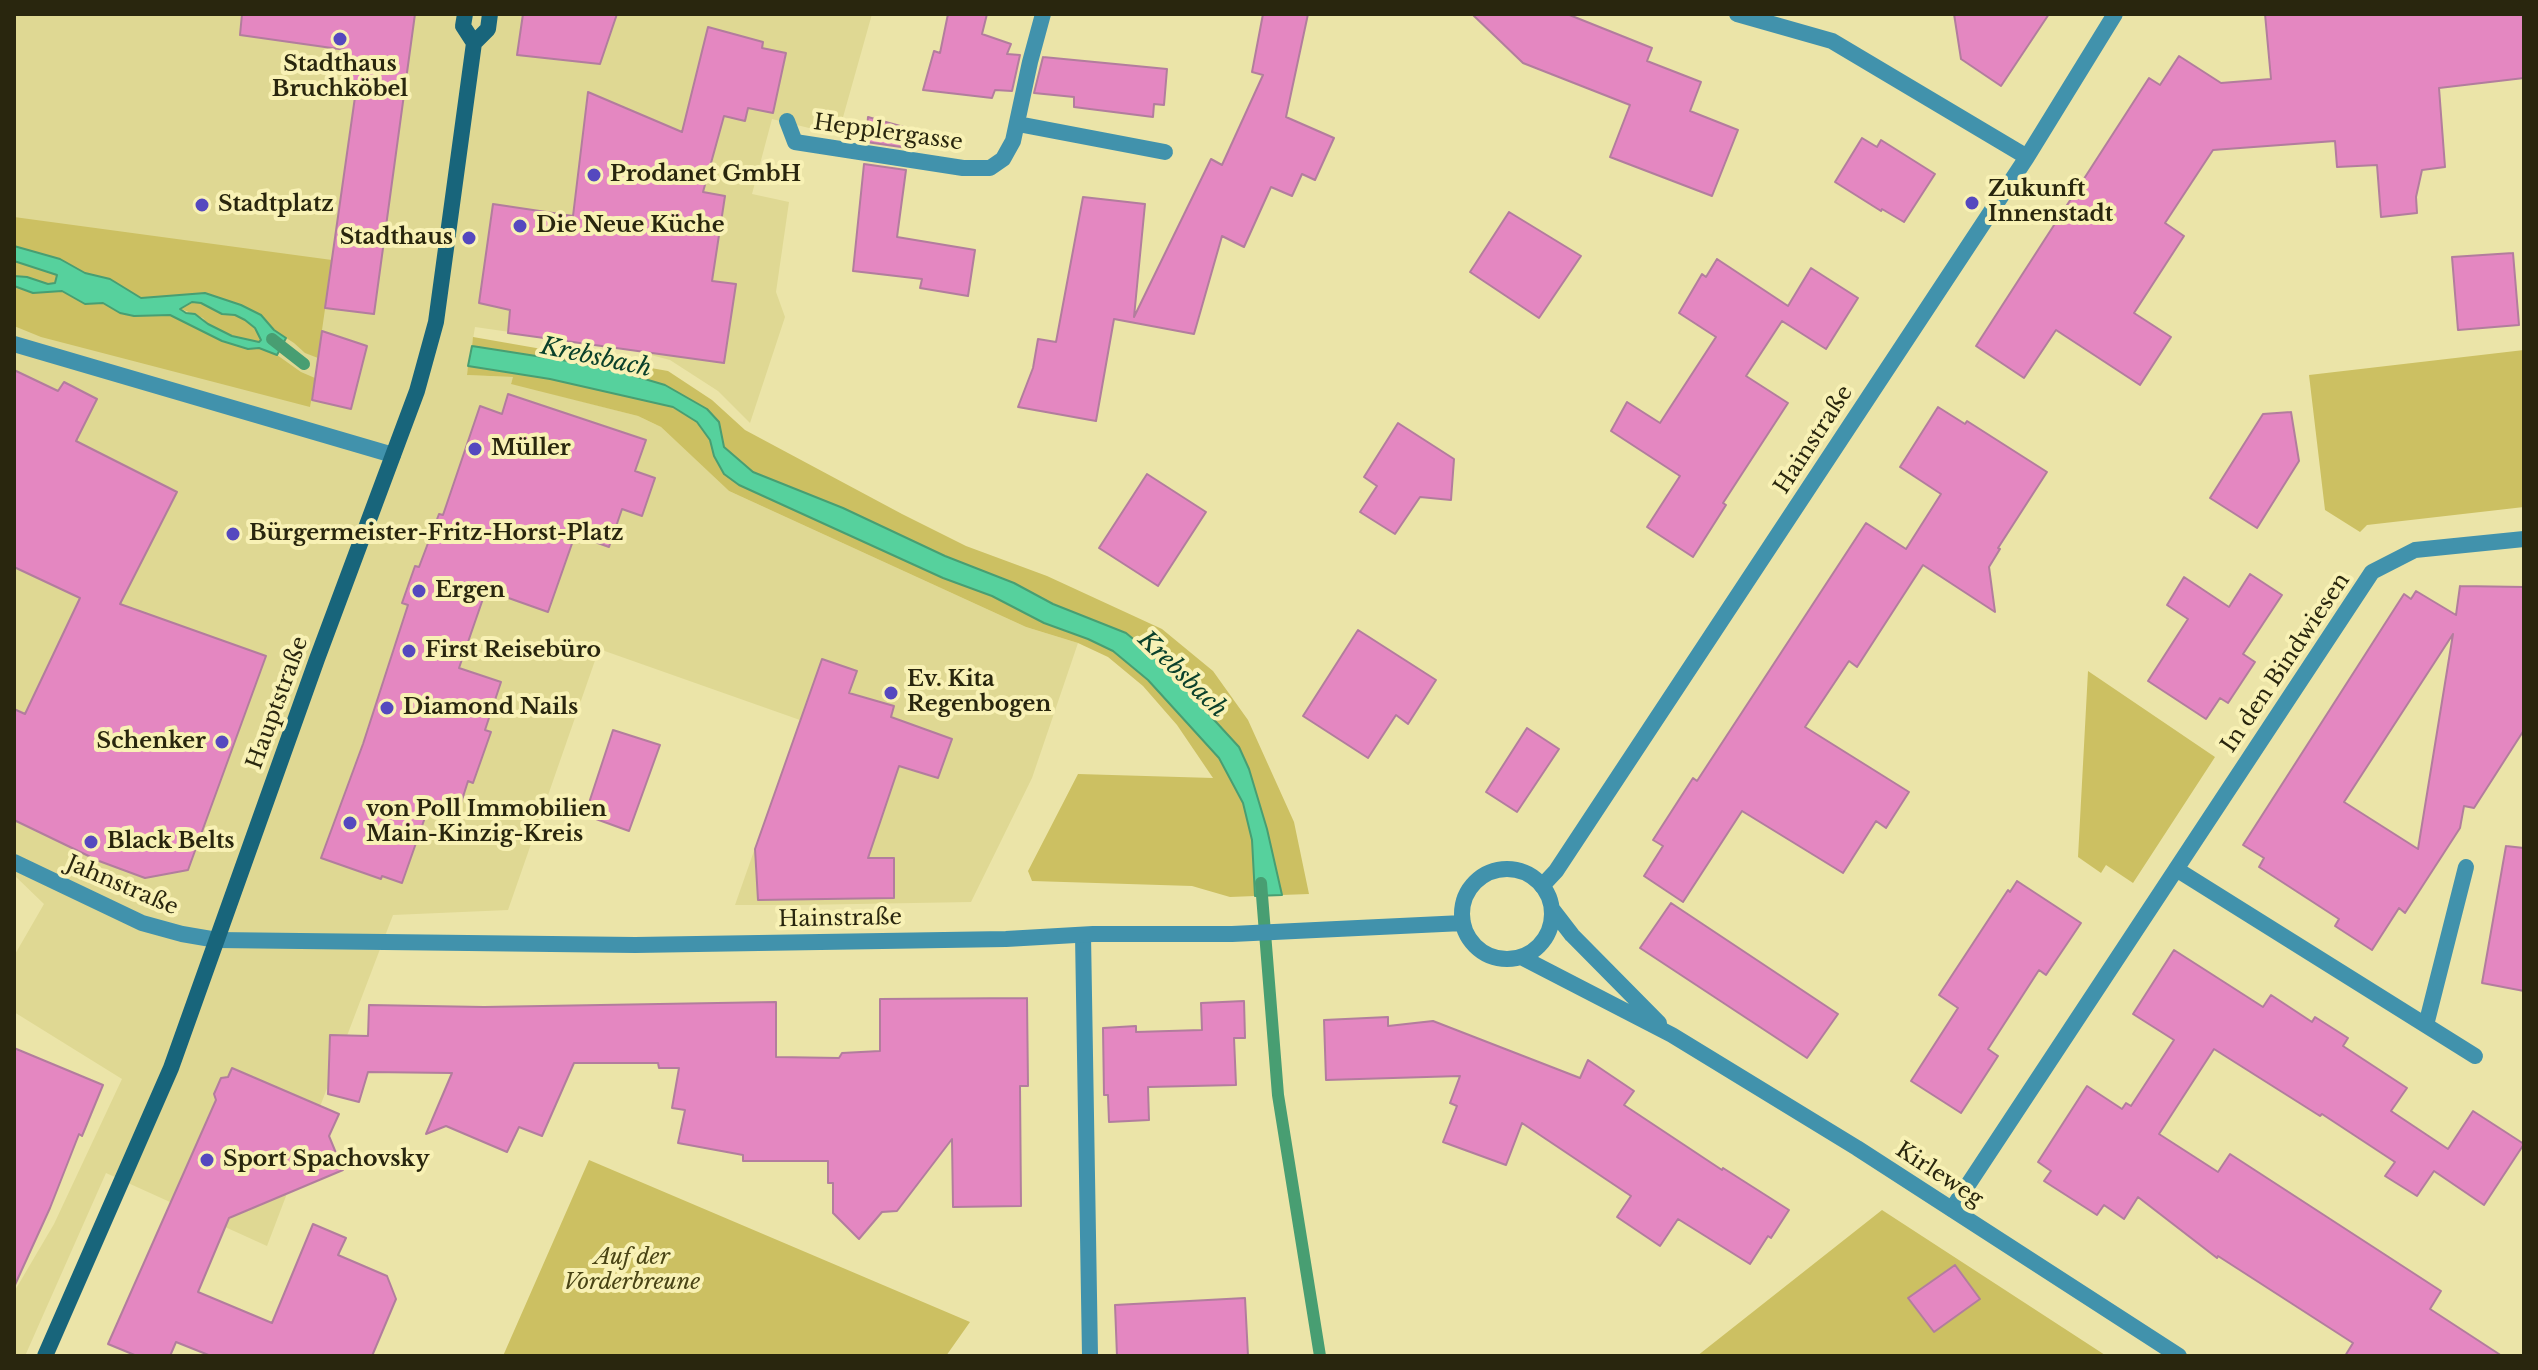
<!DOCTYPE html>
<html>
<head>
<meta charset="utf-8">
<style>
  body { margin:0 }
  #map { position:relative; width:2538px; height:1370px; overflow:hidden; background:#ebe4a8; font-family:"Libre Baskerville",serif }
  canvas { display:block }
  .frame { position:absolute; inset:0; border:16px solid #29260e; pointer-events:none }
</style>
</head>
<body>
<div id="map">
<canvas width="2538" height="1370"></canvas>
<div class="frame"></div>
</div>
<script>
const context = document.querySelector('canvas').getContext('2d');
context.lineJoin = 'round';
function paint(path, color) {
  context.fillStyle = color;
  context.fill(path, 'evenodd');
}
function poly(rows) {
  const path = new Path2D();
  for (const r of rows) {
    if (r.length === 3) {
      path.moveTo(r[0] + r[2], r[1]);
      path.arc(r[0], r[1], r[2], 0, 2 * Math.PI);
      continue;
    }
    path.moveTo(r[0], r[1]);
    for (let i = 2; i < r.length; i += 2) path.lineTo(r[i], r[i + 1]);
  }
  return path;
}
function trace(path, color, width, dash) {
  context.strokeStyle = color;
  context.lineWidth = width;
  context.lineCap = dash ? 'butt' : 'round';
  context.setLineDash(dash || []);
  context.stroke(path);
}
function write(font, color, halo, rows, align = 'center') {
  context.font = font + ' "Libre Baskerville",serif';
  context.lineWidth = 8;
  context.setLineDash([]);
  context.textBaseline = 'middle';
  context.strokeStyle = halo;
  context.fillStyle = color;
  for (const [text, x, y, turn = 0] of rows) {
    context.save();
    context.translate(x, y);
    context.rotate((+turn || 0) * Math.PI / 180);
    context.textAlign = isNaN(turn) ? turn : align;
    if (halo) context.strokeText(text, 0, 0);
    context.fillText(text, 0, 0);
    context.restore();
  }
}
paint(poly([
  [14,14,872,14,838,135,772,119,752,194,789,202,776,292,785,317,750,423,718,391,670,360,628,349,475,327,467,375,514,377,511,383,638,416,661,427,729,491,1026,627,1078,643,1032,778,971,902,799,905,735,905,800,720,599,649,508,910,393,915,267,1246,106,1173,25,1356,14,1356,14,1292,54,1224,122,1079,14,1012,14,956,44,904,14,875]
]), '#dfd893');
paint(poly([
  [14,217,332,260,318,358,305,353,294,343,274,330,268,322,241,305,205,293,141,298,110,279,85,273,60,259,14,246],
  [14,261,48,271,57,275,58,278,55,283,48,284,27,277,14,276],
  [14,286,33,293,62,291,85,304,103,303,120,313,134,316,170,315,222,341,248,349,259,348,277,355,301,372,315,378,310,407,41,337,14,326],
  [192,302,201,303,222,314,235,315,245,320,255,328,261,340,259,343,232,336,208,324,203,318,179,308],
  [473,337,668,371,712,400,745,430,902,514,966,546,1047,576,1162,629,1213,671,1248,720,1294,822,1309,894,1282,895,1267,829,1249,769,1239,747,1195,701,1053,604,1014,583,945,556,843,508,753,472,724,447,719,422,707,409,665,385,621,372,568,361,472,346],
  [2524,350,2524,507,2367,525,2360,532,2325,510,2309,375],
  [468,366,550,379,672,407,697,422,710,440,714,456,724,474,739,485,943,578,992,596,1044,623,1088,639,1113,651,1148,680,1184,717,1219,758,1234,783,1243,803,1252,840,1255,896,1230,897,1192,886,1032,881,1028,871,1078,774,1213,778,1177,725,1143,686,1108,657,1078,643,1026,627,729,491,661,427,638,416,511,384,513,377,467,375],
  [2088,671,2215,757,2133,883,2106,865,2101,873,2078,857],
  [589,1160,970,1322,946,1356,503,1356],
  [1882,1210,2105,1355,1697,1356]
]), '#ccc062');
const water = poly([
  [14,246,60,259,85,273,110,279,141,298,205,293,241,305,261,315,274,330,286,338,277,355,259,348,248,349,222,341,170,315,134,316,120,313,103,303,85,304,62,291,33,293,14,286,14,276,27,277,48,284,55,283,57,275,14,261,14,246],
  [192,302,201,303,222,314,235,315,245,320,255,328,261,340,259,342,232,336,208,324,195,314,186,313,180,309,192,302],
  [472,346,568,361,621,372,665,385,707,409,719,422,724,447,753,472,843,508,945,556,1014,583,1053,604,1126,633,1160,661,1239,747,1249,769,1267,829,1282,895,1255,896,1252,840,1243,803,1219,758,1148,680,1113,651,1088,639,1044,623,992,596,943,578,739,485,724,474,714,456,710,440,697,422,673,407,550,379,468,366,472,346]
]);
paint(water, '#56d19d');
trace(water, '#489e72', 2);
trace(poly([
  [272,339,304,364],
  [1261,883,1278,1095,1320,1356]
]), '#489e72', 12);
const building = poly([
  [242,14,415,14,374,314,325,308,356,90,341,89,346,50,240,35,242,14],
  [523,14,617,14,600,64,517,55,523,14],
  [948,14,987,14,982,34,1011,44,1007,54,1020,55,1012,91,995,90,992,98,923,90,934,51,940,53,948,14],
  [1263,14,1308,14,1286,117,1334,138,1315,180,1302,174,1292,196,1271,187,1244,247,1222,236,1194,334,1114,319,1096,421,1018,407,1033,368,1038,339,1056,342,1083,197,1145,204,1134,317,1211,159,1222,165,1263,75,1252,72,1263,14],
  [1472,14,1567,14,1652,48,1647,61,1701,82,1690,111,1738,130,1712,196,1610,157,1630,105,1523,63,1472,14],
  [1954,14,2049,14,2001,86,1961,59,1954,14],
  [2265,14,2524,14,2524,78,2439,88,2445,167,2422,170,2416,197,2417,213,2381,217,2377,165,2337,167,2335,141,2213,150,2165,223,2184,236,2134,313,2171,337,2140,385,2056,330,2024,378,1976,346,2149,78,2160,85,2179,56,2221,83,2271,79,2265,14],
  [708,27,763,42,762,48,786,53,773,113,748,108,745,121,724,116,703,192,725,196,712,281,736,284,724,363,508,333,510,310,479,303,493,204,573,216,588,92,682,132,708,27],
  [1043,57,1167,69,1164,105,1154,104,1153,117,1074,107,1074,97,1034,93,1043,57],
  [868,117,911,129,908,148,866,142,868,117],
  [1862,138,1877,147,1881,140,1935,174,1904,222,1882,209,1881,211,1835,182,1862,138],
  [864,164,906,170,897,237,975,250,968,296,920,288,922,279,853,271,864,164],
  [1509,212,1581,256,1539,318,1470,272,1509,212],
  [2513,253,2519,325,2458,330,2452,257,2513,253],
  [1717,259,1788,306,1811,268,1858,298,1826,349,1782,321,1746,376,1788,403,1723,503,1726,505,1693,557,1647,527,1680,476,1611,431,1627,402,1660,423,1716,337,1679,313,1702,274,1706,277,1717,259],
  [322,331,367,346,351,409,312,400,322,331],
  [14,370,58,391,64,382,97,399,76,441,177,492,120,604,266,656,188,870,145,878,99,861,14,820,14,709,25,714,80,598,14,567,14,370],
  [508,394,646,440,635,471,655,478,642,516,622,509,609,547,575,535,548,612,486,590,459,668,501,682,485,730,491,732,473,783,468,781,457,816,429,806,402,883,382,876,381,879,321,858,363,744,408,605,402,603,415,566,419,567,439,514,443,515,480,406,502,414,508,394],
  [1938,407,1965,424,1967,421,2047,472,1998,548,2000,549,1989,567,1995,612,1923,565,1857,667,1849,661,1805,727,1909,792,1886,828,1876,821,1843,873,1742,811,1683,902,1644,876,1663,846,1653,840,1693,778,1697,781,1866,523,1906,549,1941,494,1900,467,1938,407],
  [2291,412,2299,461,2257,528,2210,498,2263,414,2291,412],
  [1398,423,1454,459,1451,500,1420,497,1395,534,1360,512,1377,486,1364,477,1398,423],
  [1147,474,1206,512,1158,586,1099,548,1147,474],
  [2250,574,2282,595,2243,654,2255,662,2228,703,2220,698,2206,719,2148,681,2188,619,2167,605,2184,577,2229,607,2250,574],
  [2460,586,2524,587,2524,730,2474,808,2464,806,2460,828,2405,913,2399,908,2372,950,2335,926,2339,919,2259,867,2264,858,2243,845,2404,594,2411,599,2416,591,2456,615,2460,586],
  [2453,634,2418,849,2344,802,2453,634],
  [1358,630,1436,680,1408,724,1396,715,1368,758,1303,716,1358,630],
  [822,659,857,671,849,693,894,706,891,717,952,739,938,778,899,766,868,858,894,858,894,898,758,900,755,849,822,659],
  [1527,728,1559,749,1517,812,1486,792,1527,728],
  [613,730,660,745,629,831,585,815,613,730],
  [2506,846,2524,848,2524,991,2482,983,2506,846],
  [2017,881,2081,923,2046,975,2039,970,1988,1049,1998,1056,1961,1113,1911,1081,1958,1008,1939,995,2008,890,2010,892,2017,881],
  [1671,903,1838,1014,1807,1058,1640,948,1671,903],
  [2174,950,2263,1007,2271,995,2312,1022,2315,1017,2348,1038,2343,1046,2407,1088,2391,1111,2448,1149,2473,1111,2524,1144,2484,1205,2434,1171,2417,1196,2385,1176,2395,1162,2322,1114,2320,1116,2214,1049,2159,1134,2218,1172,2230,1154,2441,1291,2430,1309,2502,1356,2345,1356,2353,1343,2218,1256,2217,1258,2138,1197,2124,1219,2104,1205,2097,1215,2044,1181,2051,1171,2038,1162,2087,1086,2122,1109,2126,1103,2131,1106,2174,1040,2133,1014,2174,950],
  [1027,998,1028,1086,1020,1086,1021,1206,953,1207,952,1139,897,1211,882,1212,859,1239,833,1213,833,1183,828,1183,828,1161,743,1161,743,1155,678,1143,685,1110,672,1108,679,1068,659,1068,658,1063,574,1063,542,1136,519,1127,507,1152,446,1126,426,1134,452,1073,368,1072,359,1102,328,1094,330,1035,368,1036,369,1005,484,1007,776,1002,776,1057,839,1058,842,1053,880,1051,880,999,1027,998],
  [1244,1001,1245,1038,1234,1038,1236,1085,1148,1087,1149,1120,1109,1122,1108,1095,1104,1095,1103,1028,1136,1026,1136,1032,1202,1030,1201,1003,1244,1001],
  [1388,1017,1388,1026,1433,1021,1580,1078,1588,1060,1634,1091,1624,1105,1722,1170,1723,1168,1789,1210,1771,1238,1768,1236,1750,1264,1678,1219,1660,1246,1617,1217,1631,1196,1522,1123,1506,1165,1443,1142,1457,1106,1450,1103,1460,1076,1326,1080,1324,1020,1388,1017],
  [14,1048,103,1085,82,1136,79,1134,50,1208,14,1287,14,1048],
  [232,1068,339,1114,329,1136,343,1170,229,1218,198,1292,272,1323,313,1224,346,1238,338,1255,387,1276,396,1299,372,1356,211,1356,176,1342,170,1356,137,1356,108,1344,216,1100,214,1094,221,1078,228,1077,232,1068],
  [1955,1265,1980,1299,1934,1332,1908,1298,1955,1265],
  [1245,1298,1248,1356,1117,1356,1115,1305,1245,1298]
]);
paint(building, '#e487c1');
trace(building, '#b27d9d', 2);
trace(poly([
  [14,344,393,455],
  [1083,935,1090,1356]
]), '#4192ac', 16);
trace(poly([
  [1737,14,1832,41,2027,157],
  [787,121,795,142,963,168,990,168,1003,159,1013,141,1030,62,1043,14],
  [1018,124,1165,152],
  [14,862,142,923,182,934,217,940],
  [2176,869,2475,1056],
  [1542,886,1556,871,2027,157,2115,14],
  [2426,1025,2466,867],
  [1952,1209,2372,572,2415,550,2524,539]
]), '#4192ac', 16);
trace(poly([
  [1507,914,45],
  [1552,909,1572,935,1659,1023],
  [217,940,635,945,1006,939,1093,934,1232,934,1463,923],
  [1521,957,1672,1035,1857,1148,2179,1356]
]), '#4192ac', 16);
trace(poly([
  [465,14,463,26,474,43],
  [45,1356,171,1068,317,659,417,391,436,322,474,43,488,29,490,14]
]), '#18657b', 16);
for (const [x, y, r, color] of [
  [340,39,8,"#5548bf"],
  [594,175,8,"#5548bf"],
  [1972,203,8,"#5548bf"],
  [202,205,8,"#5548bf"],
  [520,226,8,"#5548bf"],
  [469,238,8,"#5548bf"],
  [475,449,8,"#5548bf"],
  [233,534,8,"#5548bf"],
  [419,591,8,"#5548bf"],
  [409,651,8,"#5548bf"],
  [891,693,8,"#5548bf"],
  [387,708,8,"#5548bf"],
  [222,742,8,"#5548bf"],
  [350,823,8,"#5548bf"],
  [91,842,8,"#5548bf"],
  [207,1160,8,"#5548bf"]
]) {
  const dot = new Path2D();
  dot.arc(x, y, r, 0, 2 * Math.PI);
  context.fillStyle = color;
  context.fill(dot);
  trace(dot, '#f8f1b5', 3);
}
write('bold 22px', '#29260e', '#f8f1b5', [
  ["Stadthaus",340,65,"center"],
  ["Bruchköbel",340,90,"center"],
  ["Prodanet GmbH",610,175],
  ["Zukunft",1988,190],
  ["Innenstadt",1988,215],
  ["Stadtplatz",218,205],
  ["Die Neue Küche",536,226],
  ["Stadthaus",453,238,"right"],
  ["Müller",491,449],
  ["Bürgermeister-Fritz-Horst-Platz",249,534],
  ["Ergen",435,591],
  ["First Reisebüro",425,651],
  ["Ev. Kita",907,680],
  ["Regenbogen",907,705],
  ["Diamond Nails",403,708],
  ["Schenker",206,742,"right"],
  ["von Poll Immobilien",366,810],
  ["Main-Kinzig-Kreis",366,835],
  ["Black Belts",107,842],
  ["Sport Spachovsky",223,1160]
], 'left');
write('22px', '#29260e', '#f8f1b5', [
  ["Hepplergasse",888,133,8],
  ["Hainstraße",1814,440,-57],
  ["In den Bindwiesen",2286,663,-56],
  ["Hauptstraße",278,703,-70],
  ["Jahnstraße",122,886,23],
  ["Hainstraße",840,919,-1],
  ["Kirleweg",1939,1175,33]
]);
write('italic 22px', '#494415', '#f8f1b5', [
  ["Auf der",632,1258],
  ["Vorderbreune",632,1283]
]);
write('italic 24px', '#0a402b', '#f8f1b5', [
  ["Krebsbach",596,358,12],
  ["Krebsbach",1182,675,44]
]);
</script>
</body>
</html>
